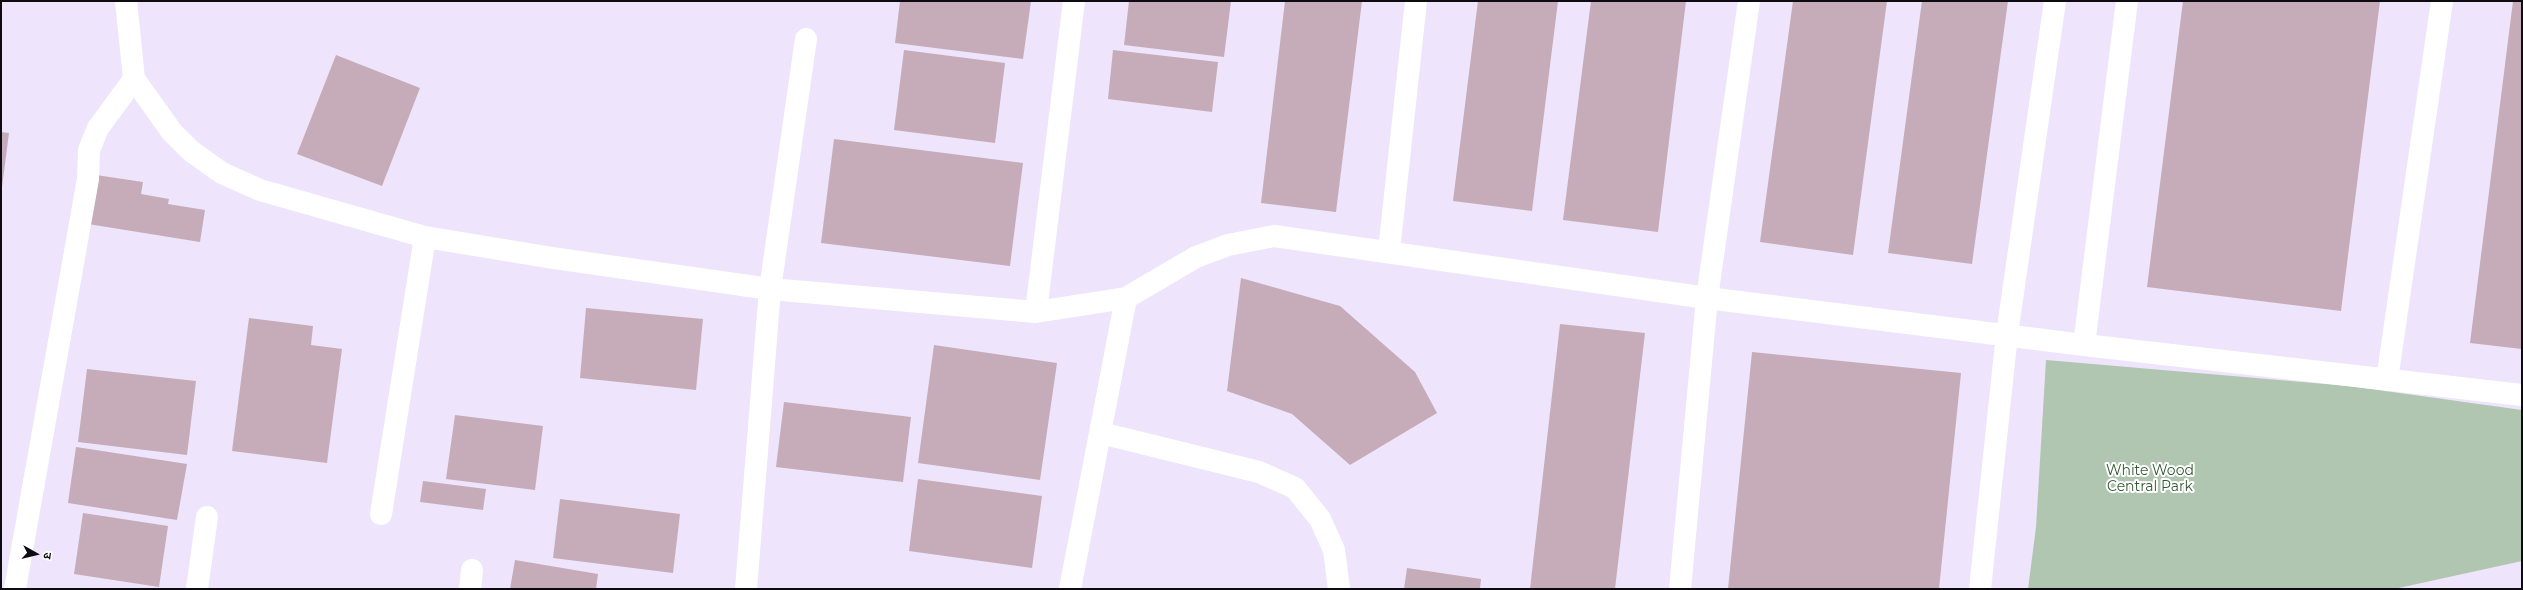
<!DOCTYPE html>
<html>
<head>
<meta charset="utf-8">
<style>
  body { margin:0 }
  #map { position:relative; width:2523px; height:590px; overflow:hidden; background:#eee4fc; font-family:Montserrat,"Noto Sans Devanagari",sans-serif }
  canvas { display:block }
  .frame { position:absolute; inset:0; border:2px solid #0e0a12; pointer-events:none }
  .north { position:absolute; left:16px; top:534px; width:40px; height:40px; -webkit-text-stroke:3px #fff; paint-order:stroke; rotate:98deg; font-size:11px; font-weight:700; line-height:16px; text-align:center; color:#0e0a12 }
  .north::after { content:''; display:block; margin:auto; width:14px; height:18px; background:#0e0a12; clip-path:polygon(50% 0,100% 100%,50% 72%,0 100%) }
</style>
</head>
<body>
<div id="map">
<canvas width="2523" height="590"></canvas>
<div class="frame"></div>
<div class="north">उ</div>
</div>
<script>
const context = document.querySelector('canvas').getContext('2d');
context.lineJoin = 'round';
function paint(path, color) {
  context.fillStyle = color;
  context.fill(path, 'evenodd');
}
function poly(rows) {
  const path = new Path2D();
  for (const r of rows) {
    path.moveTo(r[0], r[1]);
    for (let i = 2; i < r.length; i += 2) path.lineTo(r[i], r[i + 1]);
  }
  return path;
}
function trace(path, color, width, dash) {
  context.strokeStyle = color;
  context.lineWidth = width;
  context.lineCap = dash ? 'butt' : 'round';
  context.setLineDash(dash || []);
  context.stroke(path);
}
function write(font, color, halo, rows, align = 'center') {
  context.font = font + ' Montserrat,sans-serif';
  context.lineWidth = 4;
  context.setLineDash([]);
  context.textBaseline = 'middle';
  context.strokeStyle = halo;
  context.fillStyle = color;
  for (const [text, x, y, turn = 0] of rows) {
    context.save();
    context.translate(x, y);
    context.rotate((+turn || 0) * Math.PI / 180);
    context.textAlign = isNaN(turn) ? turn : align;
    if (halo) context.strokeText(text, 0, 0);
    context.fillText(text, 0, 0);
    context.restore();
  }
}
paint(poly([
  [2046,360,2349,386,2522,410,2522,561,2394,589,2028,589,2036,527]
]), '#b1c6b0');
paint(poly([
  [900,1,1031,1,1023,59,895,43],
  [1129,1,1231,1,1224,57,1124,45],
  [1285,1,1362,1,1336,212,1261,203],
  [1478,1,1558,1,1532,211,1453,201],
  [1591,1,1686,1,1658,232,1563,220],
  [1793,1,1887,1,1853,255,1760,242],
  [1922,1,2008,1,1972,264,1888,253],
  [2183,1,2380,1,2341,311,2147,287],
  [2513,1,2522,1,2522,349,2470,343],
  [904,50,1005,63,995,143,894,130],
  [1113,50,1218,62,1212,112,1108,99],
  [336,55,420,88,382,186,297,154],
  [1,132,9,133,2,187,1,187],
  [834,139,1023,163,1010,266,821,243],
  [96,175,143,182,141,194,169,199,168,204,205,210,200,242,88,224],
  [1241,278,1340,306,1415,372,1437,413,1350,465,1292,414,1227,391],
  [586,308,703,319,696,390,580,378],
  [249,318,313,326,311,345,342,349,327,463,232,451],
  [1560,324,1645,333,1615,589,1530,589],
  [934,345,1057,363,1040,480,918,463],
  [1752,352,1961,373,1939,589,1728,589],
  [87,369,196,381,187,455,78,442],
  [784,402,911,417,903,482,776,467],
  [455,415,543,426,535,490,446,479],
  [76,447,187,464,177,520,68,503],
  [918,479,1042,496,1032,568,909,551],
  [423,481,486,489,483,510,420,502],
  [560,499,680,514,673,573,553,558],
  [83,513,168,526,159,587,74,574],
  [515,560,598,574,596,589,510,589],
  [1407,568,1481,579,1480,589,1404,589]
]), '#c6acb9');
trace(poly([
  [126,1,134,79,172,132,191,151,222,173,260,190,425,237,553,258,770,289,1036,312,1126,298,1196,257,1228,245,1274,236,1707,298,2084,345,2522,395],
  [1389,251,1416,1],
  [1036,312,1074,1],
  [2084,345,2127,1],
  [2387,380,2442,1],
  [1101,433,1259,472,1295,488,1320,519,1334,550,1339,589],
  [381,514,425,237],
  [15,589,88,179,89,150,98,128,134,79],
  [197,589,207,517],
  [470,589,472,570],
  [746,589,770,289,806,39],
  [1070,589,1126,298],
  [1680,589,1707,298,1749,1],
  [1980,589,2007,334,2055,1]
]), '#fff', 22);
write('14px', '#335932', '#fff', [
  ["White Wood",2150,471],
  ["Central Park",2150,487]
]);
</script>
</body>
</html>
